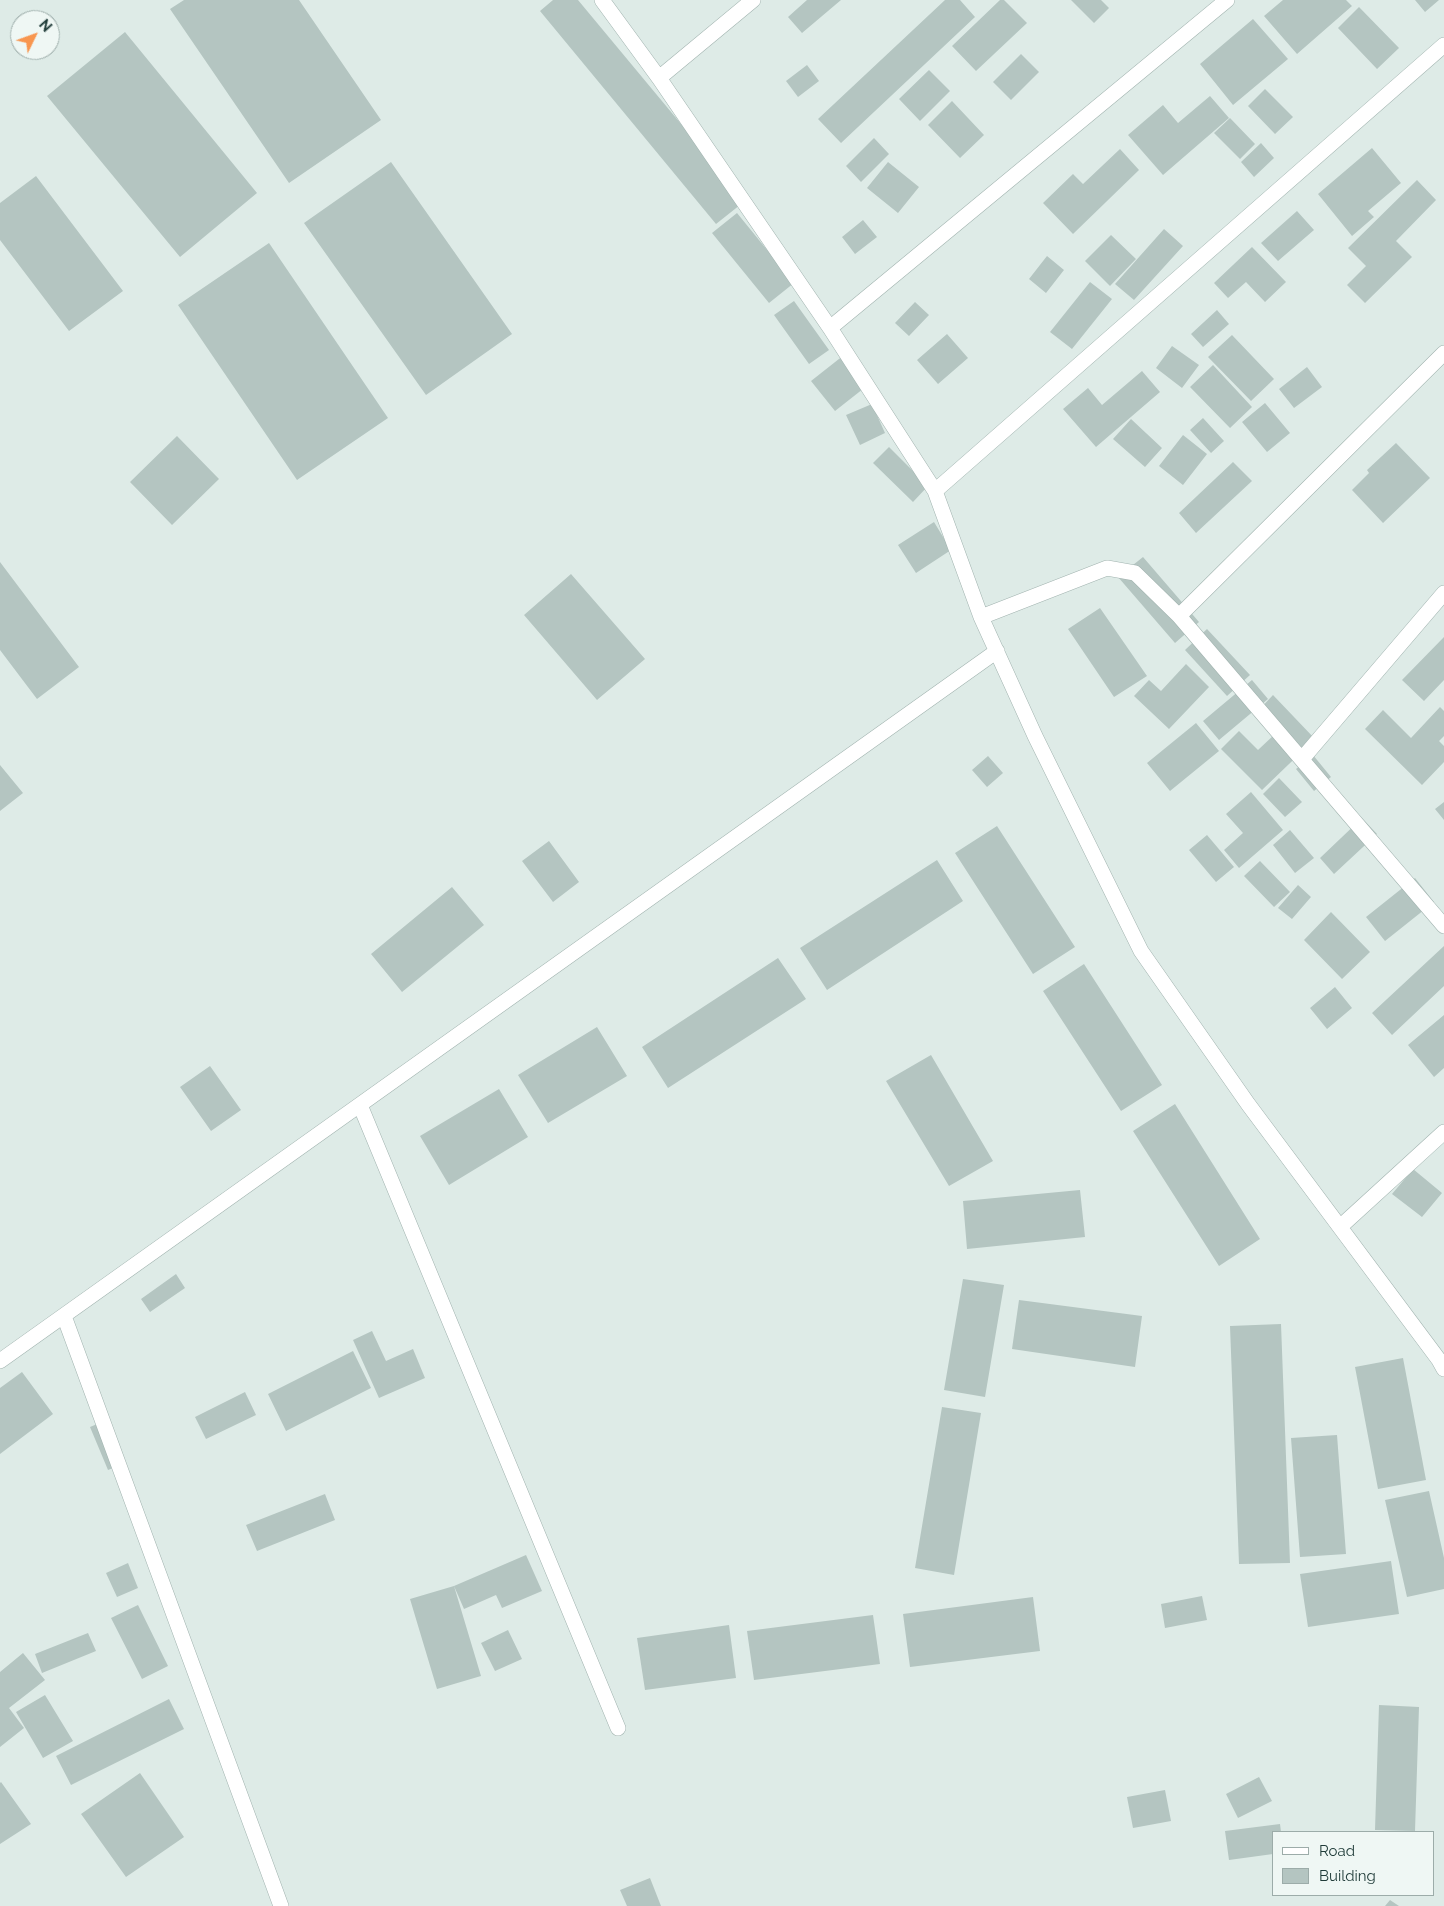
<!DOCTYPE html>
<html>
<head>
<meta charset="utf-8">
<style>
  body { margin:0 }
  #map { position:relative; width:1444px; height:1906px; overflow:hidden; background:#deebe7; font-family:Raleway,sans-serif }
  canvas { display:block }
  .legend { position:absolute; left:1272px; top:1831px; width:162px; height:65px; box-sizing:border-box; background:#eff7f4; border:1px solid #9caca9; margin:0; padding:6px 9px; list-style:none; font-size:15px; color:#1f3b38 }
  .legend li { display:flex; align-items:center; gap:10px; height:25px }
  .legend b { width:25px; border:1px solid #9caca9 }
  .north { position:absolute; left:10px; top:10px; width:50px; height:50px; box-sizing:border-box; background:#eff7f4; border:1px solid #9caca9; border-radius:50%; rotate:48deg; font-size:14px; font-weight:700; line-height:20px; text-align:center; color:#1f3b38 }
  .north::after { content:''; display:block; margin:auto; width:18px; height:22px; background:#f8964f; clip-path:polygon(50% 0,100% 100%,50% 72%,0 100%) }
</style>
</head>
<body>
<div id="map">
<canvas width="1444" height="1906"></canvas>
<ul class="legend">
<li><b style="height:6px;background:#fff"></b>Road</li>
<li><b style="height:14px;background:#b4c5c1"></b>Building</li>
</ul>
<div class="north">N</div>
</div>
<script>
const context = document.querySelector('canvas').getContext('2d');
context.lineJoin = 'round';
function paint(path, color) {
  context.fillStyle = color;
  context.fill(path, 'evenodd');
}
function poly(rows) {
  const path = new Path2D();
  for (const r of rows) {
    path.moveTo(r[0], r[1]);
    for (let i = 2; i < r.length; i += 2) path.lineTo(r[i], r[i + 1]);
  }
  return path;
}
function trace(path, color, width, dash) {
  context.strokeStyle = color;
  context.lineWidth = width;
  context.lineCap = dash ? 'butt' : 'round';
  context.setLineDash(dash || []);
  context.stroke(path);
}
paint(poly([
  [184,0,299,0,381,120,289,183,170,9],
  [553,0,578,0,745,201,716,224,540,11],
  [807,0,841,0,802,33,788,17],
  [945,0,960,0,975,17,841,143,818,119],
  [1000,0,1004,0,1027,23,976,71,952,46],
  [1071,0,1101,0,1109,8,1094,23],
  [1283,0,1346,0,1352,6,1297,54,1264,16],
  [1415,0,1439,0,1425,12],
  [1359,7,1399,48,1377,69,1338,28],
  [1253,19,1288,59,1233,105,1200,64],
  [125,32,257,193,180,257,47,96],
  [1021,54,1039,72,1011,100,993,82],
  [807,65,819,81,798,97,786,81],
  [929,70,950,91,920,121,899,99],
  [1265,89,1293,117,1275,134,1248,106],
  [1210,96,1229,118,1163,175,1128,135,1163,105,1178,123],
  [952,101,984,135,960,158,928,125],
  [1230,118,1255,144,1240,159,1214,133],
  [874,138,889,154,861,182,846,166],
  [1261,143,1274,158,1254,177,1241,162],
  [1372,148,1401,183,1368,211,1374,217,1352,236,1318,194],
  [1120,149,1139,170,1073,234,1043,203,1073,174,1083,184],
  [391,162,512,334,426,395,304,223],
  [888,162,919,187,898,213,867,188],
  [36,176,123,291,69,331,0,240,0,203],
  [1417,180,1436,200,1396,241,1412,257,1365,303,1347,285,1366,266,1348,248],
  [1297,211,1314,230,1278,261,1261,243],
  [737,213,794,283,769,303,712,233],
  [863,220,877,237,855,254,842,237],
  [1164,229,1183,246,1134,300,1115,284],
  [1111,235,1136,259,1110,286,1085,261],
  [269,243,388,418,297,480,178,305],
  [1252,247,1286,282,1265,302,1246,282,1228,298,1214,283],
  [1047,256,1064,270,1046,293,1029,279],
  [1090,282,1112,299,1072,349,1050,332],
  [794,301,829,350,809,364,774,315],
  [915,302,929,315,909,336,895,323],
  [1217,310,1229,324,1203,347,1191,334],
  [947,334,968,358,938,384,917,360],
  [1232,335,1274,379,1251,401,1208,357],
  [1172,346,1199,365,1182,388,1156,368],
  [844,355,868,385,835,411,811,381],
  [1213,365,1252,407,1230,428,1190,387],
  [1307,367,1322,387,1294,408,1279,389],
  [1142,371,1160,392,1096,447,1063,409,1088,388,1102,405],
  [1265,403,1290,433,1267,452,1242,422],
  [872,404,885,433,860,445,846,415],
  [1203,418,1224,441,1211,453,1190,430],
  [1131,419,1162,448,1145,467,1113,439],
  [1183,435,1207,454,1183,485,1159,466],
  [177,436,219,479,172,525,130,482],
  [1396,443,1430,478,1383,523,1352,490,1369,473,1367,470],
  [889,447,928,486,913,502,873,463],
  [1233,462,1252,481,1196,533,1179,513],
  [934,522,951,550,916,573,898,545],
  [1143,557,1199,622,1175,643,1118,577],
  [0,562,79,667,37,699,0,650],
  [571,574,645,659,597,700,524,615],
  [1100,608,1147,676,1114,697,1068,629],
  [1207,629,1250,675,1227,696,1185,650],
  [1444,637,1444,680,1424,701,1402,680],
  [1186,664,1209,687,1169,729,1134,696,1149,680,1161,691],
  [1252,680,1268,699,1219,740,1203,721],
  [1273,695,1315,739,1262,790,1221,749,1239,731,1258,750,1275,734,1255,714],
  [1440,707,1444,711,1444,736,1439,741,1444,746,1444,762,1422,785,1365,729,1383,710,1411,738],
  [1196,723,1219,751,1170,791,1147,763],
  [1313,755,1331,777,1314,791,1296,769],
  [988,756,1003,773,987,787,972,770],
  [0,765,23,793,0,811],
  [1279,778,1302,802,1285,817,1263,794],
  [1251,792,1283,830,1239,868,1224,850,1243,833,1226,814],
  [1444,802,1444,820,1435,809],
  [1362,818,1377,834,1334,874,1320,858],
  [997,826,1075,947,1033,974,955,853],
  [1290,830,1314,858,1295,873,1273,845],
  [1207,835,1234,867,1216,882,1189,850],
  [549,841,579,882,553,902,522,861],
  [937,860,963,901,827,990,800,948],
  [1260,861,1290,892,1274,907,1244,876],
  [1415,878,1434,902,1385,941,1366,917],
  [1298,885,1311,897,1292,919,1278,908],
  [452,887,484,925,402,992,371,954],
  [1331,912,1370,952,1342,979,1304,940],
  [1444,946,1444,986,1392,1035,1372,1013],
  [778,958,806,999,668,1088,642,1047],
  [1084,964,1162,1085,1121,1111,1043,991],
  [1335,987,1352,1008,1327,1029,1310,1008],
  [1444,1015,1444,1068,1434,1077,1408,1045],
  [597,1027,627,1076,548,1123,518,1075],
  [931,1055,993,1161,949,1186,886,1081],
  [210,1066,241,1110,211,1131,180,1087],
  [499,1089,528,1137,449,1185,420,1136],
  [1175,1104,1260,1239,1219,1266,1133,1131],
  [1413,1169,1442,1193,1422,1217,1392,1194],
  [1080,1190,1085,1237,967,1249,963,1201],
  [176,1274,185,1288,150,1312,141,1299],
  [963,1279,1004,1285,985,1397,944,1390],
  [1019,1300,1142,1316,1135,1367,1012,1349],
  [1281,1324,1290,1563,1239,1564,1230,1326],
  [372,1331,386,1361,413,1349,425,1378,379,1398,353,1340],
  [353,1351,371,1388,286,1431,268,1394],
  [1403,1358,1426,1480,1378,1489,1355,1367],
  [22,1372,53,1414,0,1454,0,1388],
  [245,1392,256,1415,206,1439,195,1417],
  [942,1407,981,1413,954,1575,915,1568],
  [107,1420,125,1463,108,1470,90,1427],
  [1337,1435,1346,1554,1300,1557,1291,1438],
  [1429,1491,1444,1558,1444,1589,1407,1597,1385,1500],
  [325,1494,335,1520,257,1551,246,1525],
  [526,1555,542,1591,502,1608,496,1595,464,1609,454,1586,481,1676,437,1689,410,1599,454,1586],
  [1391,1561,1399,1614,1308,1627,1300,1574],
  [128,1563,138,1588,117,1597,106,1573],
  [1202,1596,1207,1620,1165,1628,1161,1604],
  [1033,1597,1040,1651,910,1667,903,1614],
  [138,1605,168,1666,142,1679,111,1618],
  [873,1615,880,1664,754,1680,747,1631],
  [729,1625,736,1678,645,1690,637,1638],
  [508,1630,522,1659,495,1671,481,1643],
  [88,1633,96,1651,42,1673,35,1654],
  [23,1653,45,1680,9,1708,24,1728,0,1747,0,1672],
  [45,1695,73,1741,43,1758,16,1712],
  [169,1699,184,1729,71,1785,56,1756],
  [1379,1705,1419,1707,1415,1831,1375,1830],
  [140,1773,184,1837,126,1877,81,1814],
  [1259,1777,1272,1801,1238,1818,1226,1794],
  [1,1782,31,1824,0,1844,0,1783],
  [1165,1790,1171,1821,1133,1828,1127,1797],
  [1280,1824,1281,1832,1273,1832,1273,1854,1229,1860,1225,1831],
  [650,1878,661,1906,627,1906,620,1890],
  [1390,1900,1399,1906,1385,1906]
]), '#b4c5c1');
const minor = poly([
  [602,0,659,78,830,328,935,491,981,617,1035,736,1141,951,1248,1104,1439,1360,1444,1369],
  [659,78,753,0],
  [830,328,1227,0],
  [935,491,1444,45],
  [1179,616,1444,353],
  [981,617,1107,568,1135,573,1179,616,1444,926],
  [1302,759,1444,593],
  [360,1105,618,1728],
  [1340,1227,1444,1132],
  [64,1316,281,1906],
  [0,1361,997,651]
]);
trace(minor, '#a1b3af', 16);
trace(minor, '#fff', 15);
</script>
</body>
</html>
